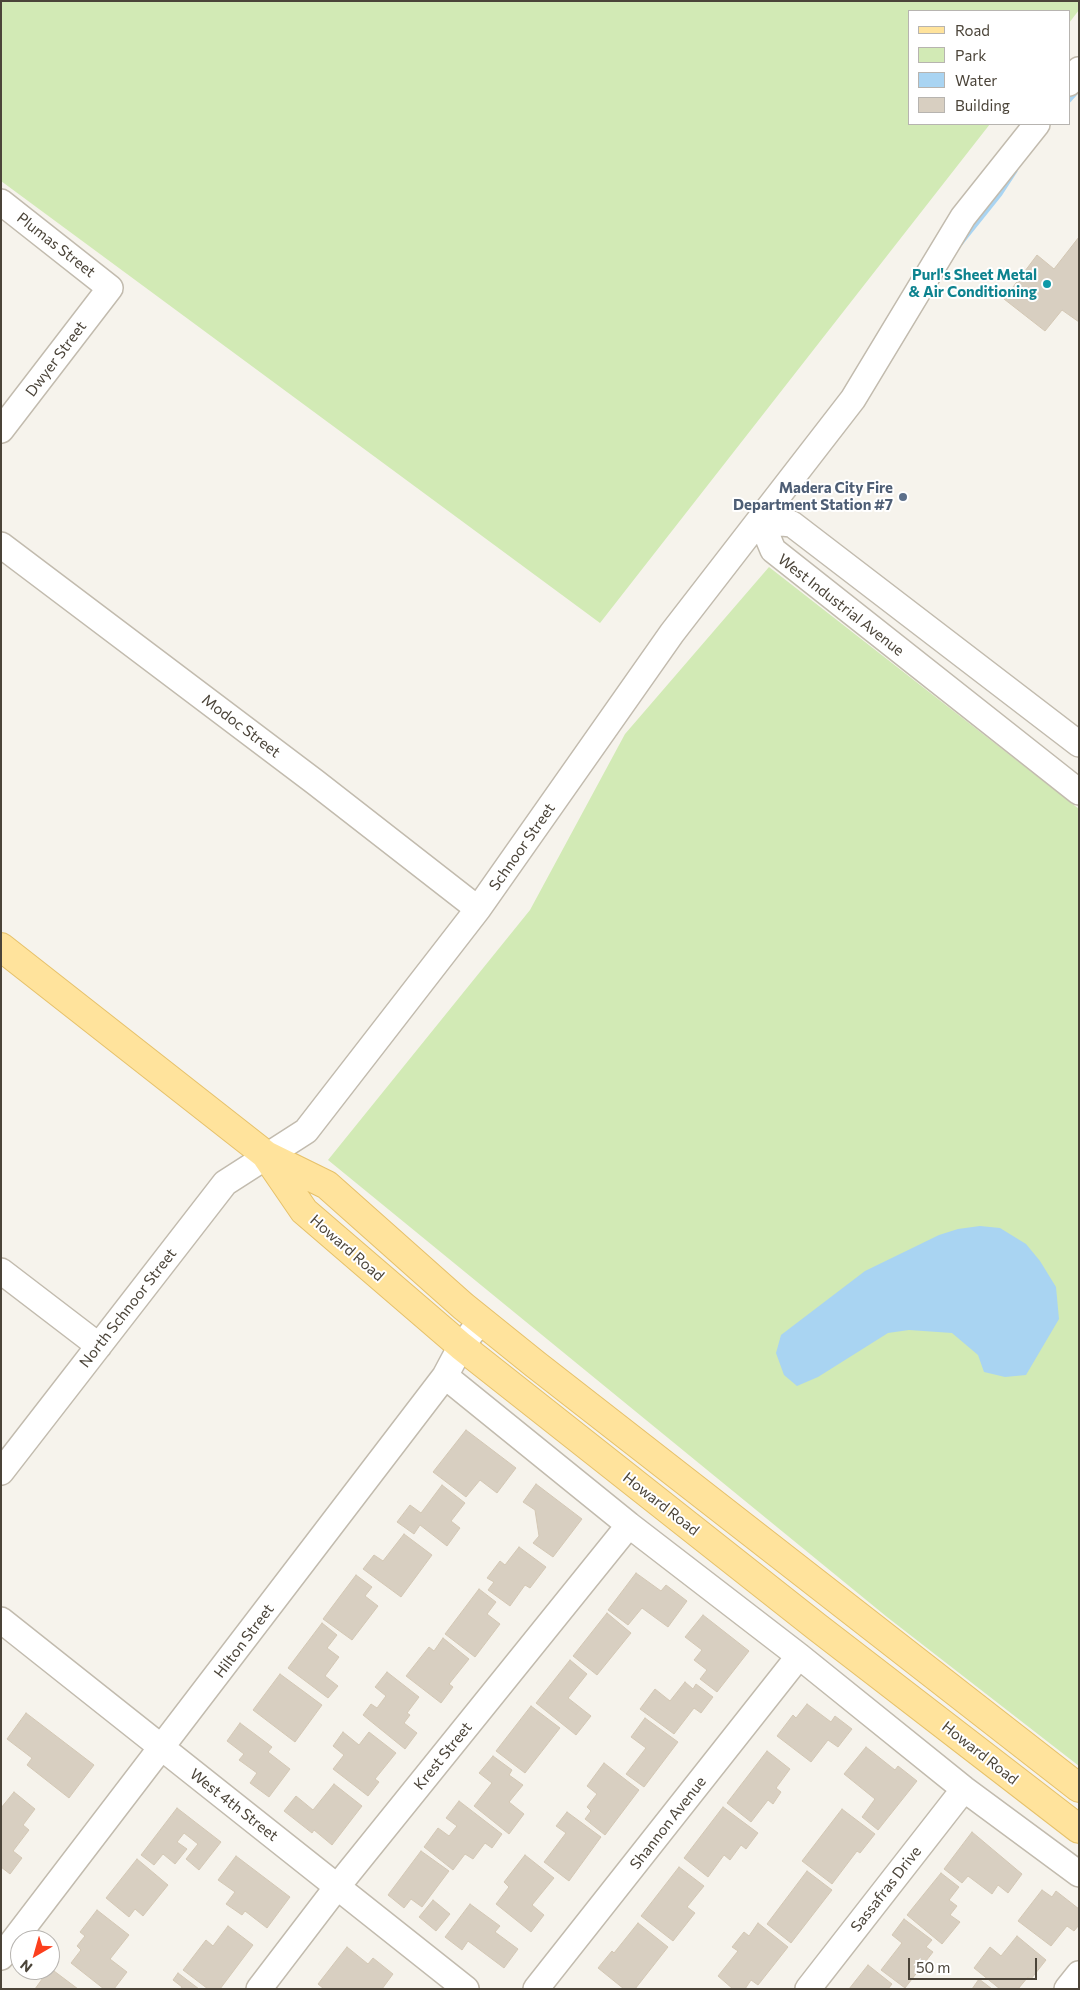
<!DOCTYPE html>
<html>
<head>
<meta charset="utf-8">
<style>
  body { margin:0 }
  #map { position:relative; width:1080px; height:1990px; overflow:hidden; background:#f6f3ec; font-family:Commissioner,sans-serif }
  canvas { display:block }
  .frame { position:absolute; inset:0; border:2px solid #4b4439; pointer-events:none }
  .legend { position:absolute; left:908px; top:10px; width:162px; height:115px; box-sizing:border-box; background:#fff; border:1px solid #b7b4b0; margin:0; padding:6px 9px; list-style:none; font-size:15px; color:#4b4439 }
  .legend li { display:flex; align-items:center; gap:10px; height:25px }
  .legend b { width:25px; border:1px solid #b7b4b0 }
  .north { position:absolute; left:10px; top:1930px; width:50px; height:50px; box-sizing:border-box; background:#fff; border:1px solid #b7b4b0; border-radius:50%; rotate:218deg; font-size:14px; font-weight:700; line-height:20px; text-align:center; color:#4b4439 }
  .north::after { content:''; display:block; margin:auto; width:18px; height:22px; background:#fc3f1d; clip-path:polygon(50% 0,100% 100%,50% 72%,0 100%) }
  .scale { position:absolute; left:908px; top:1958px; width:129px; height:22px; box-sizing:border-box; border:2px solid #4b4439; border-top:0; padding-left:6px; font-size:15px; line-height:18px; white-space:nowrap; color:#4b4439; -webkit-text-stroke:4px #fff; paint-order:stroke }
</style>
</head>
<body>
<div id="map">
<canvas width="1080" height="1990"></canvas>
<div class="frame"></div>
<ul class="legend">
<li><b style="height:6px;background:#ffe39c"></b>Road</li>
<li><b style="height:14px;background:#d2eab5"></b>Park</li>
<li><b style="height:14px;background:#a9d4f2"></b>Water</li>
<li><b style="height:14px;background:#d8cfc1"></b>Building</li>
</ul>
<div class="north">N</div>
<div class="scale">50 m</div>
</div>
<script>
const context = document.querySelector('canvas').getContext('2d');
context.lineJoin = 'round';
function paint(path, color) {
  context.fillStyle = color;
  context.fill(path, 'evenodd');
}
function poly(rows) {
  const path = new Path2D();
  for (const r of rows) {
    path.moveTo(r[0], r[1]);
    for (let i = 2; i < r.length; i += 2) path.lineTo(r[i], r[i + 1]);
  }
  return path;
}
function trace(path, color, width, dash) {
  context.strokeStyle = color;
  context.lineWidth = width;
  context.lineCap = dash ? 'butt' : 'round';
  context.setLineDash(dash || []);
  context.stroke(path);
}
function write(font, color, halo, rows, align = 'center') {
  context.font = font + ' Commissioner,sans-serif';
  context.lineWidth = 4;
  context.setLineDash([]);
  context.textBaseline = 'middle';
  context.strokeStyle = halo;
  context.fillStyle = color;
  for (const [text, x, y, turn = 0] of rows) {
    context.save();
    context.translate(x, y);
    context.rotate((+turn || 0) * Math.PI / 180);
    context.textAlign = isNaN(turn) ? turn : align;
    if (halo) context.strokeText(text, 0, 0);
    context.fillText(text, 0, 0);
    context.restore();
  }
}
paint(poly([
  [1,1,1079,1,1079,10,1069,23,1069,11,909,11,909,124,990,124,600,623,1,181],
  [769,567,1079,809,1079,1766,887,1617,328,1160,530,910,625,734]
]), '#d2eab5');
paint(poly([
  [980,1226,1000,1228,1026,1244,1040,1261,1056,1287,1059,1319,1026,1375,1005,1377,984,1372,978,1355,952,1333,909,1330,888,1333,818,1377,797,1386,784,1375,776,1353,781,1335,865,1271,939,1235,958,1229]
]), '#a9d4f2');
trace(poly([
  [1069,100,1078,90],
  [960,244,1000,194,1015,171]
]), '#a9d4f2', 5);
const building = poly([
  [1079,237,1079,322,1062,310,1045,331,1004,299,1037,255,1054,269,1079,237],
  [466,1430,516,1468,497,1493,480,1480,466,1497,433,1472,466,1430],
  [536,1484,582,1519,553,1557,533,1543,539,1536,535,1510,523,1502,536,1484],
  [442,1485,465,1503,451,1521,460,1528,447,1546,420,1525,414,1534,397,1522,410,1505,421,1513,442,1485],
  [404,1534,432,1555,401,1597,363,1569,374,1555,383,1561,404,1534],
  [519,1547,546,1567,530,1588,525,1585,510,1606,488,1590,494,1582,487,1578,500,1561,505,1565,519,1547],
  [636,1573,661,1591,666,1585,687,1601,668,1627,642,1608,628,1625,608,1610,636,1573],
  [356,1575,372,1587,365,1596,378,1606,352,1640,323,1619,356,1575],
  [479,1589,496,1602,487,1614,500,1624,475,1657,445,1634,479,1589],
  [607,1613,631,1633,597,1675,573,1656,607,1613],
  [703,1615,749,1651,717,1692,700,1679,707,1670,694,1660,702,1650,685,1637,703,1615],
  [322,1623,337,1635,327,1648,339,1657,325,1676,338,1686,328,1698,288,1668,322,1623],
  [443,1638,469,1659,449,1684,453,1687,441,1703,406,1676,429,1647,434,1651,443,1638],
  [570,1660,587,1674,568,1698,591,1716,576,1735,536,1703,570,1660],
  [387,1672,419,1697,407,1713,410,1715,404,1723,417,1733,405,1749,363,1715,371,1704,377,1708,386,1696,375,1687,387,1672],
  [280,1674,322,1705,295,1742,253,1710,280,1674],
  [685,1682,693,1689,696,1684,713,1697,701,1713,694,1708,674,1734,640,1709,655,1689,670,1701,685,1682],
  [807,1704,831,1722,835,1716,852,1729,838,1747,828,1740,811,1762,777,1736,793,1715,796,1718,807,1704],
  [531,1706,560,1728,525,1773,496,1751,531,1706],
  [26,1713,94,1765,69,1798,27,1765,32,1758,7,1739,26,1713],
  [645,1718,678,1742,644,1787,626,1774,646,1748,631,1737,645,1718],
  [240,1723,272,1747,268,1752,290,1769,269,1797,250,1783,257,1773,239,1760,244,1754,227,1741,240,1723],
  [343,1732,359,1745,369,1732,396,1753,375,1779,379,1782,368,1796,333,1769,344,1755,333,1746,343,1732],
  [866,1747,895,1770,898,1766,917,1781,878,1830,862,1817,875,1799,844,1774,866,1747],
  [767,1751,790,1769,776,1788,781,1792,773,1804,768,1800,751,1822,727,1803,767,1751],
  [493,1756,512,1770,509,1775,523,1785,509,1802,524,1814,509,1834,474,1806,492,1783,479,1773,493,1756],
  [604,1763,639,1790,605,1835,585,1819,591,1811,587,1807,597,1794,587,1786,604,1763],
  [334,1784,362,1806,332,1845,314,1830,312,1833,284,1811,296,1796,313,1810,334,1784],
  [14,1792,35,1809,23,1825,29,1830,13,1851,22,1858,10,1874,1,1867,1,1808,14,1792],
  [459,1801,502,1834,492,1848,485,1843,473,1859,465,1854,453,1870,424,1847,438,1828,449,1836,457,1826,446,1818,459,1801],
  [723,1807,758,1833,746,1849,741,1845,730,1860,724,1855,708,1877,684,1858,723,1807],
  [177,1808,221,1842,199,1870,186,1859,198,1844,184,1833,177,1842,187,1849,175,1864,163,1854,154,1865,141,1855,177,1808],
  [842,1809,875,1834,860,1853,857,1851,832,1884,802,1861,842,1809],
  [567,1812,601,1837,569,1881,544,1862,566,1833,556,1826,567,1812],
  [972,1832,1022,1874,1008,1893,998,1885,992,1894,968,1876,962,1883,944,1869,972,1832],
  [421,1851,449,1871,422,1907,411,1899,404,1908,388,1895,421,1851],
  [525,1855,554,1878,532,1905,544,1915,531,1932,496,1904,509,1887,504,1882,525,1855],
  [236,1856,290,1897,267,1928,245,1911,242,1915,226,1904,235,1892,218,1880,236,1856],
  [137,1859,168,1885,143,1916,135,1909,129,1917,106,1898,137,1859],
  [679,1867,704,1886,687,1907,695,1913,673,1941,641,1916,679,1867],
  [807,1871,832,1890,791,1943,767,1924,807,1871],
  [941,1873,959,1887,949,1900,957,1906,950,1915,960,1922,942,1944,907,1915,941,1873],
  [1042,1890,1052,1897,1056,1891,1079,1909,1079,1925,1074,1931,1067,1926,1051,1946,1018,1921,1042,1890],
  [433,1900,450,1914,436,1931,419,1917,433,1900],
  [470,1904,500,1926,495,1932,518,1949,504,1968,468,1941,462,1950,445,1937,470,1904],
  [97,1910,129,1935,110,1959,127,1972,114,1989,104,1989,71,1963,81,1950,77,1946,85,1936,80,1932,97,1910],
  [904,1919,932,1940,926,1947,933,1952,905,1988,881,1970,902,1943,892,1935,904,1919],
  [638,1923,668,1947,635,1989,624,1989,598,1968,612,1951,614,1953,638,1923],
  [758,1923,788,1947,758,1985,751,1980,745,1989,733,1989,718,1976,738,1951,732,1947,744,1932,749,1936,758,1923],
  [228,1926,253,1945,220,1989,208,1989,183,1970,206,1940,213,1946,228,1926],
  [1017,1936,1046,1960,1031,1979,1028,1977,1018,1989,1000,1989,974,1968,990,1947,1001,1956,1017,1936],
  [347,1947,368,1964,373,1958,393,1974,382,1989,324,1989,318,1984,347,1947],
  [868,1965,892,1984,888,1989,849,1989,868,1965],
  [50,1968,78,1989,35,1989,50,1968],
  [178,1973,199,1989,181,1989,182,1987,173,1980,178,1973],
  [979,1979,992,1989,972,1989,979,1979]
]);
paint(building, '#d8cfc1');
trace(building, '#d3c7b4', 1);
const minor = poly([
  [1069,83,1079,70],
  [1,202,110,288,1,430],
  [761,521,773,550,1079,792],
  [761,521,792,524,1079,744],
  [1,545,315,782,478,909],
  [1,1271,99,1346],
  [445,1376,629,1525,799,1656,964,1789,1079,1874],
  [1,1472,225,1183,306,1131,478,909,672,633,853,399,963,217,1037,124],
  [1,1620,466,1989],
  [1,1957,445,1376,461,1346,481,1321],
  [259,1989,337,1887,629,1525],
  [536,1989,799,1656],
  [808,1989,964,1789],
  [1067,1989,1079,1974]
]);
const major = poly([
  [1,947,266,1155,327,1185,463,1306,535,1364,1079,1788],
  [267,1157,304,1211,461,1346,817,1627,1079,1829]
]);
trace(minor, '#c2bbae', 28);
trace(major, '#e6c16a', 30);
trace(minor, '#fff', 25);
trace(major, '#ffe39c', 28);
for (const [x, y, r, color] of [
  [1047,284,5,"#0f9aa8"],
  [903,497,5,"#5c6f8a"]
]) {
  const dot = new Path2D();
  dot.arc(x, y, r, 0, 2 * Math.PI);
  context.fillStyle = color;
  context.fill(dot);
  trace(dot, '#fff', 2);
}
write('15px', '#4b4439', '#fff', [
  ["Plumas Street",56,245,38],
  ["Dwyer Street",56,359,-53],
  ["West Industrial Avenue",841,605,38],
  ["Modoc Street",241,726,37],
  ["Schnoor Street",522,847,-55],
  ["Howard Road",347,1248,41],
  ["North Schnoor Street",128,1308,-52],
  ["Howard Road",661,1504,38],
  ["Hilton Street",244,1641,-53],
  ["Howard Road",980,1753,38],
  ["Krest Street",443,1756,-51],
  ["West 4th Street",234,1805,38],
  ["Shannon Avenue",668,1823,-52],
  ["Sassafras Drive",886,1889,-52]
]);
write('bold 15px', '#0d838f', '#fff', [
  ["Purl's Sheet Metal",1037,275],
  ["& Air Conditioning",1037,292]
], 'right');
write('bold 15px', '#4e5e75', '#fff', [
  ["Madera City Fire",893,488],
  ["Department Station #7",893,505]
], 'right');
</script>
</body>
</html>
